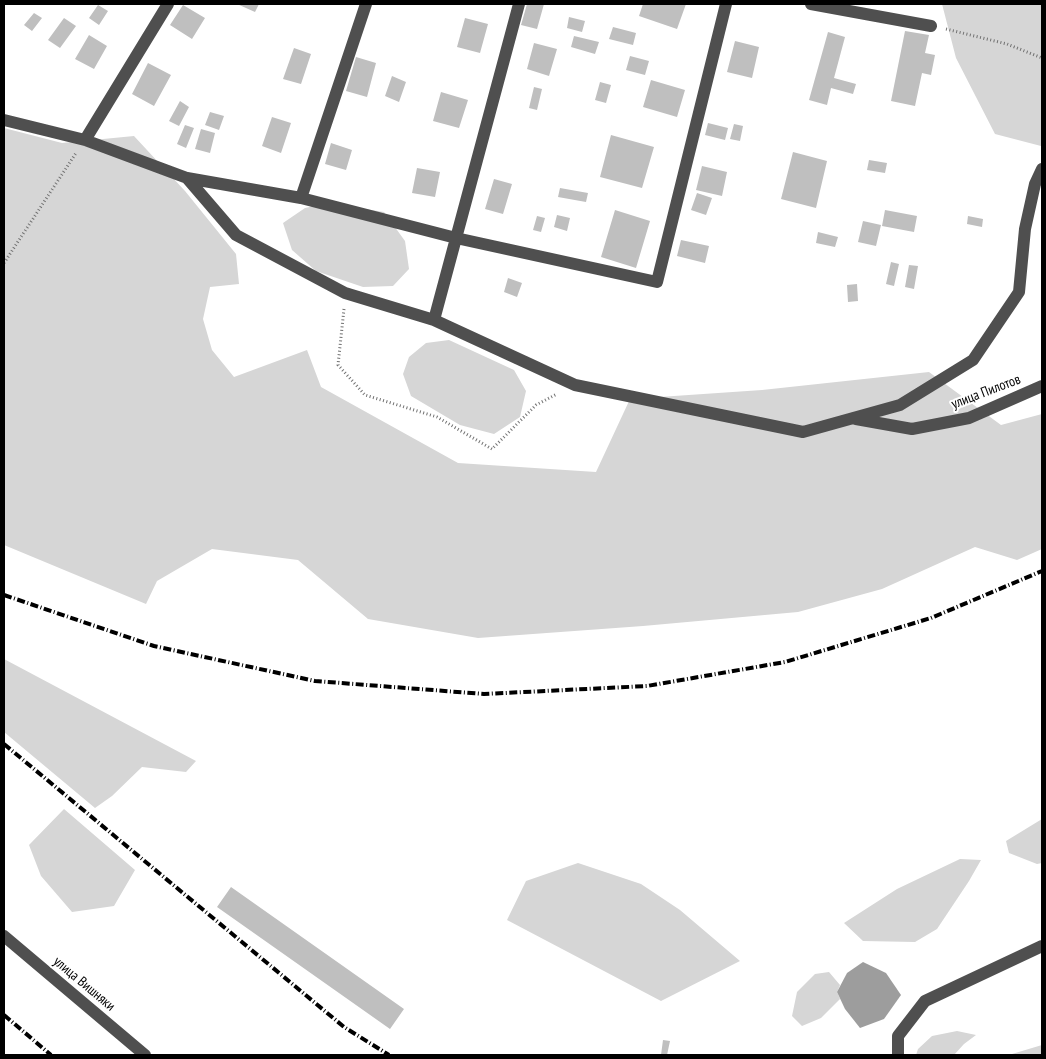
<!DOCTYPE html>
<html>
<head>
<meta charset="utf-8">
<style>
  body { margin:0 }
  #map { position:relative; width:1046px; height:1059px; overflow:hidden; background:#fff; font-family:"PT Sans Narrow",sans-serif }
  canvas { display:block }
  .frame { position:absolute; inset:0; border:5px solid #000; pointer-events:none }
</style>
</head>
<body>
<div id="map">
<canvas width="1046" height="1059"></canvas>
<div class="frame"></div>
</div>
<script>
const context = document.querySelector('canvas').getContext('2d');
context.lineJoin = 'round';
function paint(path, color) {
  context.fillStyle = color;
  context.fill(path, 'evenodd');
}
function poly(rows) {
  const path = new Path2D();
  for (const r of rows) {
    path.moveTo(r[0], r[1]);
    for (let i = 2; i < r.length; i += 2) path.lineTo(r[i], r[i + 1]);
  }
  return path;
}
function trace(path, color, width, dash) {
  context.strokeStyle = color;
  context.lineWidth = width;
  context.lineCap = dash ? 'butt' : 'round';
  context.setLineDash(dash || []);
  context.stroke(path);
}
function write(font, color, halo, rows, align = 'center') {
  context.font = font + ' "PT Sans Narrow",sans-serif';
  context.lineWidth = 4;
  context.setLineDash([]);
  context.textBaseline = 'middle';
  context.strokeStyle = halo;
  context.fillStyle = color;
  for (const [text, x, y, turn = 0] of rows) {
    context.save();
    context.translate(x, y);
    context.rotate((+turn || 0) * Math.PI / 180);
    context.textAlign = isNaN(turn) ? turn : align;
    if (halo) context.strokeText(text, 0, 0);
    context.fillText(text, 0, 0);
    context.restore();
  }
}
paint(poly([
  [942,4,1042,4,1042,142,1041,146,995,134,956,58],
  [4,128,62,143,134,136,185,191,236,254,239,284,210,287,203,319,212,350,234,377,307,350,321,387,458,463,596,472,630,399,762,390,929,372,1001,425,1042,414,1042,549,1017,560,975,547,882,589,798,612,643,626,478,638,368,619,298,560,212,549,157,581,146,604,4,545],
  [328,203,384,212,405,241,409,269,393,286,363,287,316,271,292,250,283,223,305,208],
  [449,340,514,370,526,391,520,417,494,434,460,425,411,396,403,374,409,357,426,343],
  [4,659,196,761,186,772,142,767,112,796,95,808,4,732],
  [64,809,135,870,114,906,72,912,41,876,29,845],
  [1042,819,1042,863,1037,864,1009,853,1006,841],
  [960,859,981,860,969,881,937,929,915,942,863,941,844,923,897,889],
  [578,863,641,884,680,910,740,961,661,1001,507,920,526,881],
  [829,972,840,985,837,992,840,999,821,1018,802,1026,792,1016,797,992,815,974],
  [957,1031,976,1035,964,1044,954,1055,916,1055,918,1049,932,1036],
  [1042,1045,1042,1055,1002,1055,1012,1054]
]), '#d6d6d6');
paint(poly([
  [863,962,886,973,901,995,884,1019,860,1028,845,1009,837,992,847,973]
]), '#9d9d9d');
paint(poly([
  [237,4,259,4,255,12],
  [527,4,544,4,537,29,521,25],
  [643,4,686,4,677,29,639,16],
  [98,5,108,11,99,25,89,18],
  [183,5,205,18,192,39,170,25],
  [34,13,42,18,32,31,24,25],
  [569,17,585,21,582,32,567,28],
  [64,18,76,26,60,48,48,40],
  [465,18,488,24,480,53,457,47],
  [613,27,636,33,633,45,609,39],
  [905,31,929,35,925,53,935,55,931,75,922,73,915,106,891,101],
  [828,32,845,37,834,78,856,84,853,94,831,88,827,105,809,100],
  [89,35,107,46,94,69,75,59],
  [574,36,599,42,595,54,571,47],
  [735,41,759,47,752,78,727,72],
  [534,43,557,49,549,76,527,69],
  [294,48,311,54,301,84,283,79],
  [630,56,649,61,645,75,626,70],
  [356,57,376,63,367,97,346,91],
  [148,63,171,75,154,106,132,94],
  [392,76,406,82,399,102,385,96],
  [651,80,685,90,677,117,643,107],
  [600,82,611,85,606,103,595,100],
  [534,87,542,89,537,110,529,108],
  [441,92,468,100,459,128,433,121],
  [180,101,189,107,179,126,169,121],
  [210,112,224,116,219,130,205,125],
  [272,117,291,123,281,153,262,146],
  [708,123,728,128,725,140,705,135],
  [734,124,743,126,740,141,730,139],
  [185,125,194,128,186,148,177,144],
  [201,129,215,133,210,153,195,149],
  [611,135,654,147,642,188,600,177],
  [331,143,352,150,346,170,325,164],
  [793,152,827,161,816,208,781,199],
  [869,160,887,163,885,173,867,170],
  [702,166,727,172,722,196,696,190],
  [417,168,440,172,435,197,412,193],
  [494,179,512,184,503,214,485,209],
  [560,188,588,193,586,202,558,197],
  [697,193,712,198,706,215,691,210],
  [615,210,650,221,636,268,601,257],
  [885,210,917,216,914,232,882,226],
  [557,215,570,218,567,231,554,227],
  [537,216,545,218,541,232,533,230],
  [968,216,983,219,982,227,967,224],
  [863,221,881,225,876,246,858,242],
  [818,232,838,237,835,247,816,243],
  [681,240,709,246,705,263,677,256],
  [891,262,899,264,894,286,886,284],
  [909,265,918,266,914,289,905,287],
  [508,278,522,283,517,297,504,292],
  [857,284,858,301,848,302,847,285],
  [231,887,404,1009,390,1029,217,907],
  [663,1040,670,1041,667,1055,661,1055]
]), '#bfbfbf');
trace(poly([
  [946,29,1007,44,1042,58],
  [4,263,76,153],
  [344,309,338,365,365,395,437,417,492,449,536,405,557,394]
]), '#717171', 3, [1, 2.5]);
trace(poly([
  [811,4,931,26],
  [4,120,85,140,187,178,236,235,345,293,434,320,575,385,803,432,900,405,973,360,1019,292,1025,229,1035,184,1042,169],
  [85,140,168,4],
  [187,178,301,198,366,4],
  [301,198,456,238,657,282,726,4],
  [434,320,519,4],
  [856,419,912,429,969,418,1042,386],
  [4,936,145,1055],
  [898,1055,898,1036,925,1001,1042,946]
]), '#4f4f4f', 12);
trace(poly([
  [4,595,154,646,315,681,484,694,647,686,785,662,931,618,1042,571],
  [4,744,344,1027,389,1055],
  [4,1015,51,1055]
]), '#000', 4, [8, 2.5, 1, 2.5]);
write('14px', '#000', '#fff', [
  ["улица Пилотов",986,392,-21],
  ["улица Вишняки",84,984,40]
]);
</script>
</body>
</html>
